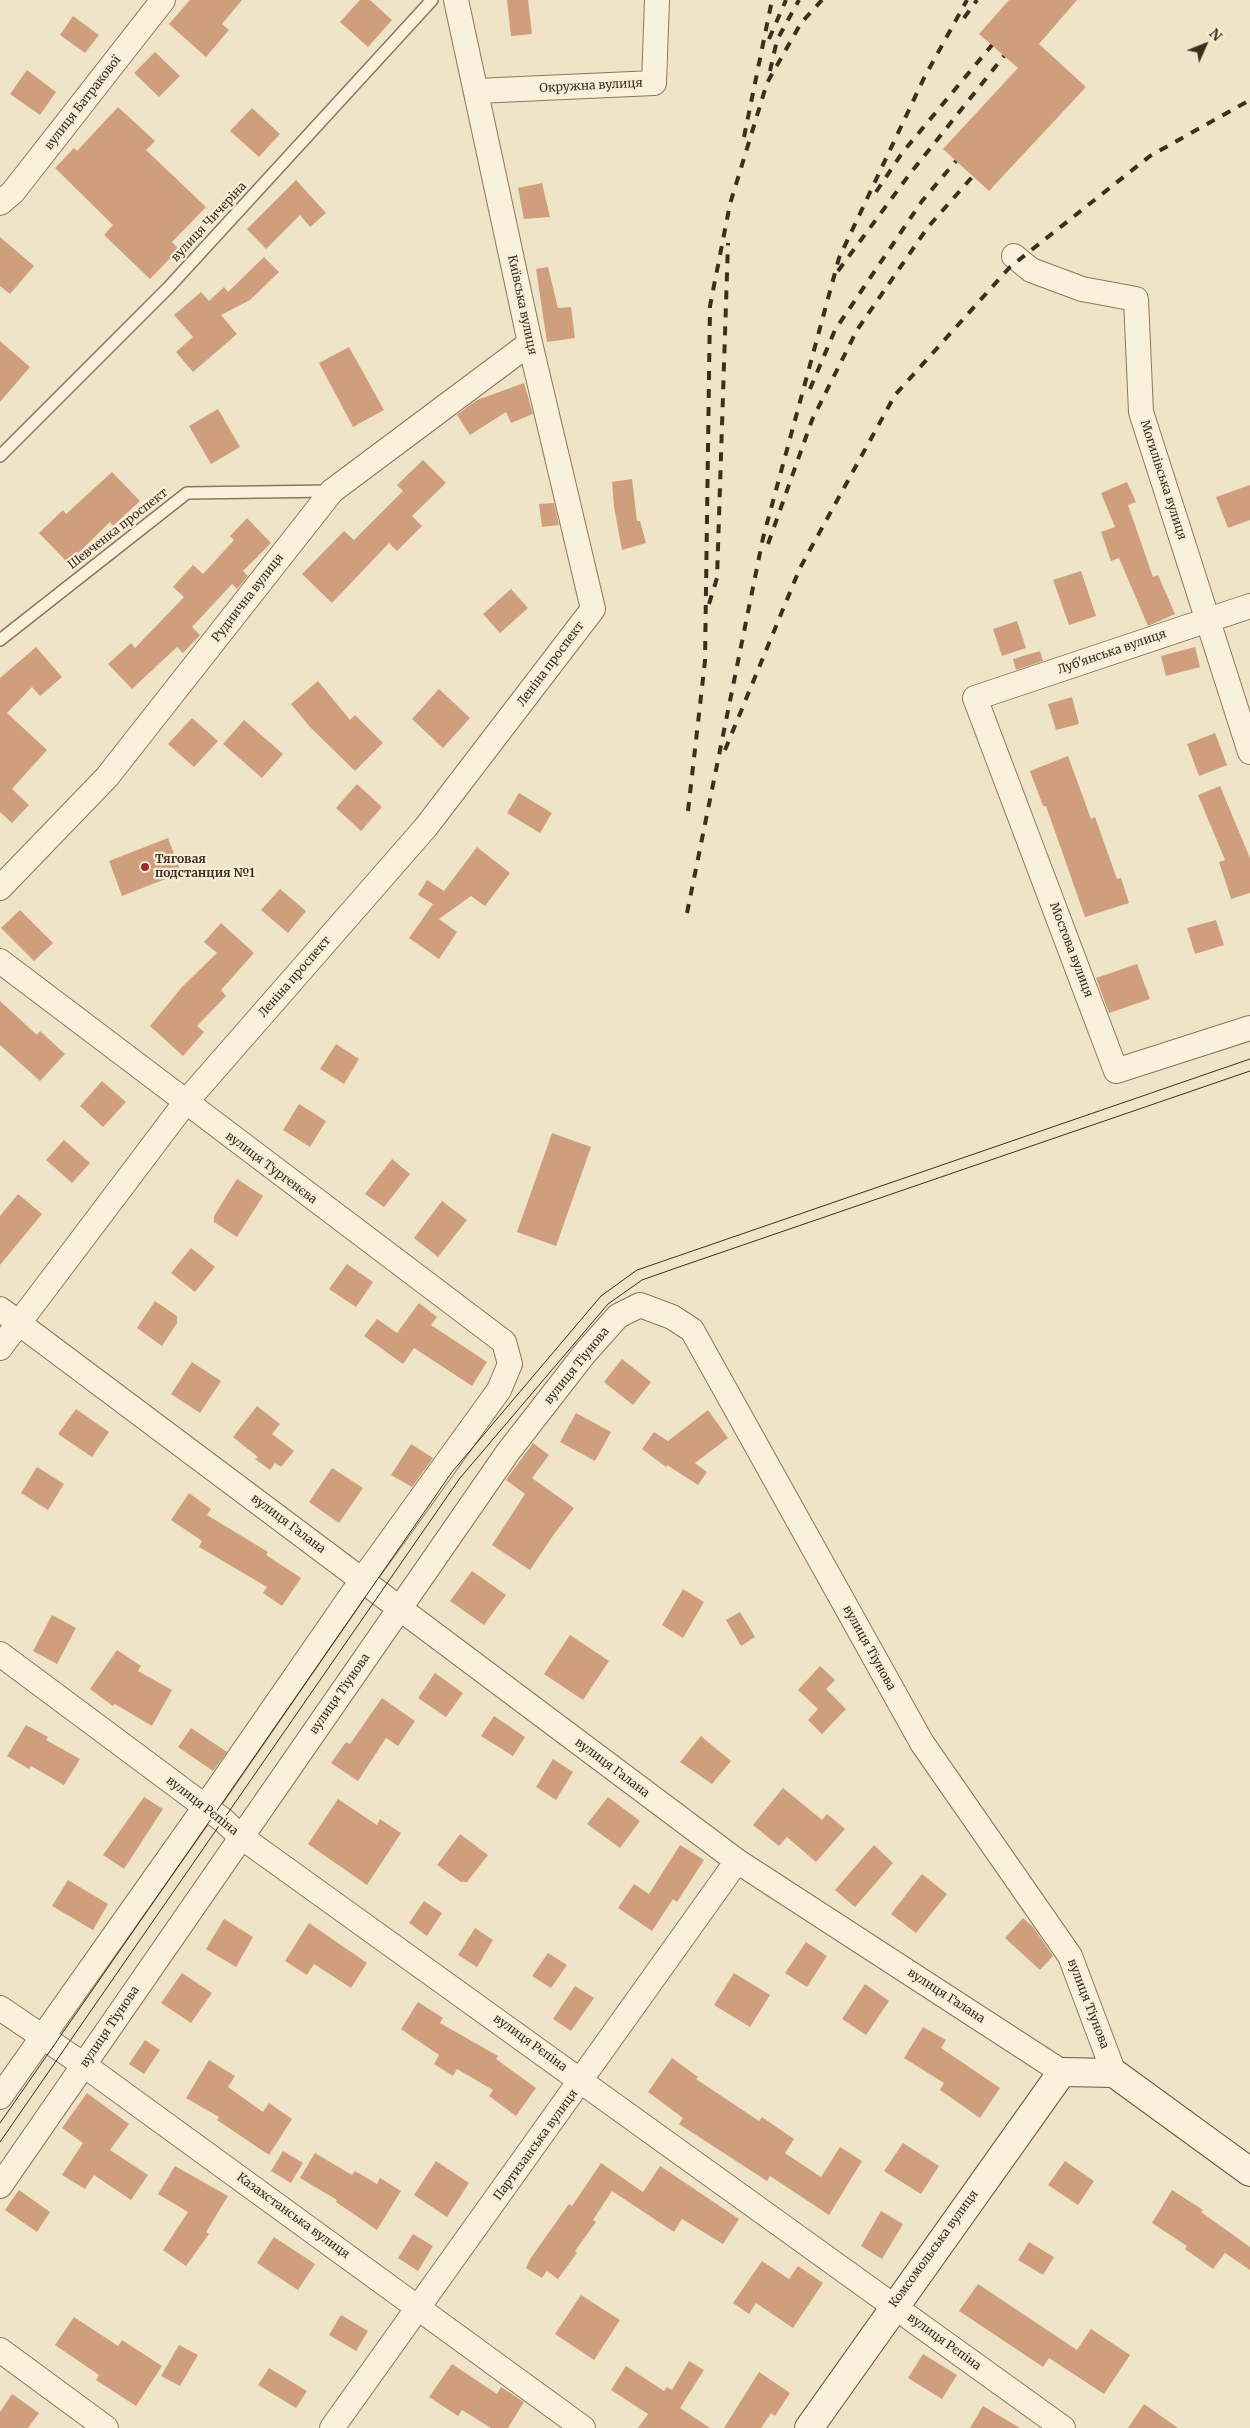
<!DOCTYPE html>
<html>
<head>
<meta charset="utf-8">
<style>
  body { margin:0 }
  #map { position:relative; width:1250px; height:2428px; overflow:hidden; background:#f0e4c8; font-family:Merriweather,serif }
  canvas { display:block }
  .north { position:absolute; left:1180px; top:20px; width:50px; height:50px; -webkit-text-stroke:4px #f7eed8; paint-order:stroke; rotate:46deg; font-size:14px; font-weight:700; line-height:20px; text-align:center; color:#3d2e20 }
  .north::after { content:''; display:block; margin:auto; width:18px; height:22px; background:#3d2e20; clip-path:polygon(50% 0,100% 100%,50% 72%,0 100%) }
</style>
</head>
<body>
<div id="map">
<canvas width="1250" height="2428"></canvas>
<div class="north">N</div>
</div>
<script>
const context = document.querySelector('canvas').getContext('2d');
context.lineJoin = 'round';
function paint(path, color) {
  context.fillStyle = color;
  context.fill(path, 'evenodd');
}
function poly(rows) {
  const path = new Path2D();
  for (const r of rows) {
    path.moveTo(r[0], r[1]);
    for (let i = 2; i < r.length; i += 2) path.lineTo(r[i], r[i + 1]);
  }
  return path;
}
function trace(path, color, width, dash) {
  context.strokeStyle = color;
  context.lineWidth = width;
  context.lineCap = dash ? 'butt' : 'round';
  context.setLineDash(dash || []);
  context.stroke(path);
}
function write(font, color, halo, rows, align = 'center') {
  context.font = font + ' Merriweather,serif';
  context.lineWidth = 4.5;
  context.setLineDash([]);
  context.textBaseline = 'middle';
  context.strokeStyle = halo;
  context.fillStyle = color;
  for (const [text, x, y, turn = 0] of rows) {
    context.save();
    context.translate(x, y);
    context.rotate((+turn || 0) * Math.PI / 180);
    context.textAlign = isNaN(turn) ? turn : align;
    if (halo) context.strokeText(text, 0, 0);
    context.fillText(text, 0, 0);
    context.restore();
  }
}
paint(poly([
  [190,0,242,0,222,24,229,30,206,57,169,24],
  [360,0,370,0,392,20,368,47,340,22],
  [507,0,528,0,532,34,511,36],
  [1009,0,1077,0,1039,44,1086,87,989,191,943,149,1018,68,979,34],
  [73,16,99,35,85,53,60,35],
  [155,52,180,76,159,97,134,73],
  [27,70,56,92,40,115,10,94],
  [118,107,155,141,146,150,206,207,172,242,179,249,150,279,104,235,113,225,55,168,74,148,77,151],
  [252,108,280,134,259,157,230,131],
  [296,180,326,213,310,227,300,215,266,249,247,229],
  [542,183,550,217,524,219,518,188],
  [0,237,34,266,10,294,0,286],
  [264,257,279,272,250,300,221,315,237,334,193,372,176,352,193,337,174,315,201,292,209,301,224,287,228,292],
  [548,267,558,308,571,307,575,338,547,342,536,269],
  [0,341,30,367,0,402],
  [349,347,384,410,353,427,319,363],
  [524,383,533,414,511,423,506,412,470,435,457,415,477,400],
  [218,409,240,447,211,464,189,426],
  [423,460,446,483,412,516,422,526,397,551,389,543,332,603,302,574,344,531,354,540,403,491,397,485],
  [112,472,140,501,113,526,110,522,68,563,39,533,63,510,66,514],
  [632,479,637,521,640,521,646,543,622,550,614,507,612,482],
  [1127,482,1136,502,1128,505,1153,577,1158,575,1175,614,1148,626,1119,558,1111,561,1101,532,1115,527,1101,493],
  [1250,485,1250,520,1228,528,1216,497],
  [554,503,559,525,542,527,539,504],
  [247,518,271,543,243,571,248,576,237,589,232,584,192,627,200,635,183,653,177,647,132,689,108,664,131,643,135,648,184,597,173,587,193,565,203,574,234,540,230,536],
  [1081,571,1096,616,1069,625,1053,580],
  [511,589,528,608,500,633,483,614],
  [1017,621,1026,648,1002,656,993,629],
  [36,647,62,677,40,696,32,687,7,713,47,750,12,789,29,805,12,823,0,812,0,678],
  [1195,647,1200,667,1166,676,1161,656],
  [1040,651,1043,661,1016,670,1013,659],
  [318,681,350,720,355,715,383,743,355,771,310,727,291,704],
  [439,689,470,718,443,748,412,719],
  [1072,697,1079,724,1056,730,1048,704],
  [192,718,218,741,194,767,168,744],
  [244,720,283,754,262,778,223,744],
  [1215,733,1227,765,1199,776,1187,744],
  [1068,756,1091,819,1095,817,1117,879,1121,878,1129,903,1085,917,1046,806,1043,806,1030,771],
  [357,784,382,807,361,831,336,808],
  [1220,786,1250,858,1250,893,1231,899,1219,862,1225,860,1198,795],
  [519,793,552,813,540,833,507,813],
  [168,838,181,873,122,896,109,861],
  [477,847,510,873,485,906,471,896,439,919,457,932,439,959,409,938,433,904,418,895,427,880,444,891],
  [280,889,306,911,288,933,261,910],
  [20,910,53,943,34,961,1,928],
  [1216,920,1224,945,1195,954,1187,928],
  [221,923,254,953,221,990,226,996,197,1026,204,1032,183,1056,150,1026,182,987,217,953,204,942],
  [1137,964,1150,999,1109,1013,1096,978],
  [0,1001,37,1035,40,1031,65,1054,40,1081,0,1045],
  [336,1044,359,1059,344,1084,320,1069],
  [102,1081,126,1102,103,1127,80,1106],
  [299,1104,326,1121,310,1147,283,1130],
  [552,1133,591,1147,556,1246,517,1232],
  [64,1140,90,1163,72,1183,46,1160],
  [392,1159,410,1174,384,1207,365,1194],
  [237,1179,263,1196,237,1237,214,1222,214,1216],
  [18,1194,42,1214,0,1265,0,1216],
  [442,1201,467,1220,438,1257,414,1238],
  [191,1248,215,1267,195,1292,171,1273],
  [347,1264,373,1282,356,1307,329,1289],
  [155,1301,177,1316,177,1323,162,1346,137,1328],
  [419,1303,437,1317,431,1325,487,1362,472,1386,414,1348,403,1364,364,1336,377,1319,397,1333],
  [622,1359,651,1382,633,1405,604,1382],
  [192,1362,221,1381,200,1413,171,1394],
  [257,1406,280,1424,272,1434,294,1451,281,1467,275,1463,270,1470,255,1459,258,1457,233,1437],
  [76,1409,109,1432,92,1457,58,1434],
  [708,1410,728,1438,695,1463,707,1472,698,1485,667,1465,666,1467,642,1449,654,1432,668,1441],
  [576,1413,611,1432,595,1461,560,1442],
  [533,1443,549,1455,532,1478,574,1508,552,1537,530,1570,492,1545,525,1494,506,1480],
  [411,1444,433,1458,412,1487,391,1475],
  [37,1467,64,1484,48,1510,21,1493],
  [332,1468,363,1488,339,1523,309,1502],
  [189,1493,211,1509,207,1515,268,1552,266,1555,301,1578,282,1606,263,1593,267,1587,199,1547,202,1541,171,1520],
  [472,1571,506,1595,484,1625,450,1601],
  [683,1589,704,1602,683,1638,662,1625],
  [740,1612,755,1637,741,1646,726,1620],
  [52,1615,76,1628,57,1664,33,1651],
  [570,1635,609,1661,583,1700,544,1674],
  [117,1650,141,1666,138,1671,172,1690,152,1726,115,1704,113,1706,90,1689],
  [820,1666,835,1680,826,1689,846,1709,822,1734,808,1720,818,1709,798,1690],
  [435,1673,463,1693,446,1717,418,1698],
  [382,1698,415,1721,398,1746,386,1738,358,1781,331,1763,346,1742,350,1744],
  [494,1716,525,1737,513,1756,481,1736],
  [26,1725,48,1737,46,1740,80,1759,64,1785,31,1766,29,1769,7,1756],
  [191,1728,227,1752,213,1771,178,1747],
  [701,1736,731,1761,712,1784,680,1762],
  [553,1759,573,1772,556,1800,536,1787],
  [783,1788,822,1820,827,1814,845,1829,816,1862,787,1837,779,1846,753,1825],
  [144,1797,163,1809,124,1869,103,1855],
  [608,1797,640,1821,620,1848,587,1824],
  [338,1799,377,1825,380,1819,401,1833,367,1885,308,1844],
  [460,1834,488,1855,467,1882,461,1882,437,1865],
  [680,1845,704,1860,677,1902,673,1899,652,1931,618,1908,634,1884,649,1894],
  [874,1845,893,1863,855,1907,835,1890],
  [922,1874,947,1894,916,1933,891,1914],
  [68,1880,108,1904,93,1930,52,1906],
  [424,1901,442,1913,427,1936,409,1923],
  [1023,1918,1033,1927,1053,1956,1040,1970,1005,1938],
  [224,1919,253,1937,236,1967,206,1949],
  [309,1923,367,1963,351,1988,314,1964,307,1975,285,1961],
  [475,1928,493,1940,477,1967,458,1955],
  [806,1942,827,1956,807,1987,785,1973],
  [548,1953,567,1965,551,1988,532,1976],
  [182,1973,212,1993,191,2023,161,2003],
  [734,1973,770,1995,750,2027,714,2005],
  [865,1984,889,2001,866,2035,842,2019],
  [575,1986,594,1998,571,2031,553,2019],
  [418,2002,443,2018,440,2023,498,2056,496,2059,536,2088,516,2116,489,2096,493,2090,457,2069,453,2076,434,2064,439,2055,401,2029],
  [923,2027,946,2040,941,2048,1000,2088,980,2118,940,2090,944,2083,904,2058],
  [145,2040,160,2050,144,2074,129,2064],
  [672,2058,698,2077,696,2079,759,2121,762,2117,794,2139,785,2153,821,2177,840,2147,862,2161,829,2215,770,2176,767,2181,679,2124,683,2118,648,2092],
  [209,2060,235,2076,228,2087,263,2112,269,2103,292,2119,269,2155,217,2120,219,2117,186,2098],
  [87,2093,129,2124,110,2150,148,2175,131,2200,94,2175,85,2189,62,2175,83,2143,62,2128],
  [903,2143,939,2166,921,2194,884,2171],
  [283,2151,303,2163,291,2183,271,2171],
  [315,2153,352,2175,355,2171,377,2184,380,2178,401,2191,377,2230,336,2202,337,2200,300,2178],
  [436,2161,469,2183,447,2217,414,2195],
  [1065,2161,1094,2181,1078,2205,1048,2185],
  [601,2163,643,2192,660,2166,739,2219,723,2244,682,2219,674,2232,612,2191,593,2220,596,2222,575,2251,577,2253,558,2279,547,2271,542,2278,526,2268,530,2259,569,2204,572,2206],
  [175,2166,228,2196,206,2232,209,2234,186,2266,163,2250,188,2212,158,2194],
  [19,2190,50,2212,37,2232,5,2210],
  [1172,2190,1203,2210,1201,2212,1250,2247,1250,2270,1225,2253,1213,2269,1185,2249,1187,2246,1152,2223],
  [881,2211,903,2224,882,2259,861,2246],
  [413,2234,433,2246,418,2271,398,2258],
  [274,2237,315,2264,298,2290,257,2263],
  [1029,2242,1054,2257,1043,2275,1018,2260],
  [762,2261,789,2279,798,2266,823,2283,793,2328,756,2303,749,2314,733,2303],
  [978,2284,1077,2350,1091,2329,1130,2355,1104,2394,1049,2358,1043,2367,959,2311],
  [581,2295,620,2320,594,2360,555,2334],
  [341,2315,368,2331,356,2351,329,2335],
  [74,2317,118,2346,122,2340,162,2366,136,2406,96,2380,99,2375,55,2345],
  [179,2345,198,2355,180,2386,161,2376],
  [923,2354,957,2375,942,2399,908,2378],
  [689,2361,704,2370,680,2408,710,2428,638,2428,648,2414,611,2390,626,2366,664,2391,667,2387,672,2390],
  [452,2364,497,2394,501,2387,524,2402,508,2428,491,2428,462,2410,458,2416,429,2397],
  [269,2368,307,2391,296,2408,258,2385],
  [759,2372,790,2393,775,2416,771,2413,761,2428,724,2428],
  [12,2394,39,2413,28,2428,0,2428,0,2412],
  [1144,2404,1178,2428,1128,2428],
  [983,2406,1020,2428,970,2428]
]), '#cf9f7d');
const lane = poly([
  [0,456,169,287,432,0],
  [0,640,187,493,331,491]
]);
const street = poly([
  [476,91,654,83,657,0],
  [0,203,13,192,163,0],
  [1014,256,1031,270,1082,289,1136,299,1141,412,1250,752],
  [1250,606,975,698,1116,1071,1250,1028],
  [0,888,107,777,332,491,530,343],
  [0,961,504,1342,510,1364,499,1390,362,1580,205,1807,0,2097],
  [0,1309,737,1861,1062,2072],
  [0,1348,185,1103,426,827,593,609,530,343,456,0],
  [0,1654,223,1820,240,1836,1063,2428],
  [0,2008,84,2065,583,2428],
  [0,2186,508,1452,585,1353,618,1316,640,1305,672,1317,692,1330,922,1743,1070,1956,1114,2073],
  [0,2350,106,2428],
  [332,2428,737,1861]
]);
const secondary = poly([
  [809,2428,1062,2072,1114,2073,1250,2172]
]);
trace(lane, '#8d765c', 14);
trace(street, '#8d765c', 26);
trace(secondary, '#6f573f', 30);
trace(lane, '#faf1dc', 11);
trace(street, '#faf1dc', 24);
trace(secondary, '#faf1dc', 28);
trace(poly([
  [0,2123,452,1472,601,1296,637,1270,672,1258,1250,1059],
  [0,2142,460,1478,608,1304,642,1280,676,1268,1250,1071]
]), '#3d2e20', 1);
trace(poly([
  [964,18,977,0],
  [769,39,786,0],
  [770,71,777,40,799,0],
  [744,137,772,0],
  [876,192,902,153,992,45],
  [838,271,909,175,1004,56],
  [810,389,835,330,922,201,956,161],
  [768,544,812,420,857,330,928,227,973,176],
  [709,604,717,578,728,243],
  [725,750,800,568,895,395,1010,267,1150,156,1250,100],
  [688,811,705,661,710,306,730,204,767,83,801,23,822,0],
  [687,913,763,538,839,258,924,78,967,0]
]), '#3d2e20', 4, [9, 9]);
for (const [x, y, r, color] of [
  [145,867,5,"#9e2a2b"]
]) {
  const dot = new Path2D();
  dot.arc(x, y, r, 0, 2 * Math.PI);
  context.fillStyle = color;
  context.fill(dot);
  trace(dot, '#f7eed8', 2);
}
write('12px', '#3d2e20', '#f7eed8', [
  ["Окружна вулиця",591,86,-3],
  ["вулиця Батракової",83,103,-52],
  ["вулиця Чичеріна",209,222,-47],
  ["Київська вулиця",522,305,78],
  ["Могилівська вулиця",1163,480,72],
  ["Шевченка проспект",118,529,-38],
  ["Руднична вулиця",248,598,-52],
  ["Луб'янська вулиця",1112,652,-19],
  ["Леніна проспект",551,664,-53],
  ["Мостова вулиця",1071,950,69],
  ["Леніна проспект",295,977,-49],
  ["вулиця Тургенєва",271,1168,37],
  ["вулиця Тіунова",577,1366,-51],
  ["вулиця Галана",288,1524,37],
  ["вулиця Тіунова",869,1648,61],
  ["вулиця Тіунова",340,1694,-55],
  ["вулиця Галана",612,1768,37],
  ["вулиця Рєпіна",202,1806,38],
  ["вулиця Галана",946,1996,33],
  ["вулиця Тіунова",1088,2004,69],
  ["вулиця Тіунова",110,2027,-56],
  ["вулиця Рєпіна",530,2043,36],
  ["Партизанська вулиця",536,2145,-54],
  ["Казахстанська вулиця",293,2216,36],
  ["Комсомольська вулиця",934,2249,-54],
  ["вулиця Рєпіна",944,2342,36]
]);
write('bold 12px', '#3d2e20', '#f7eed8', [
  ["Тяговая",155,860],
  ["подстанция №1",155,874]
], 'left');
</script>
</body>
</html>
